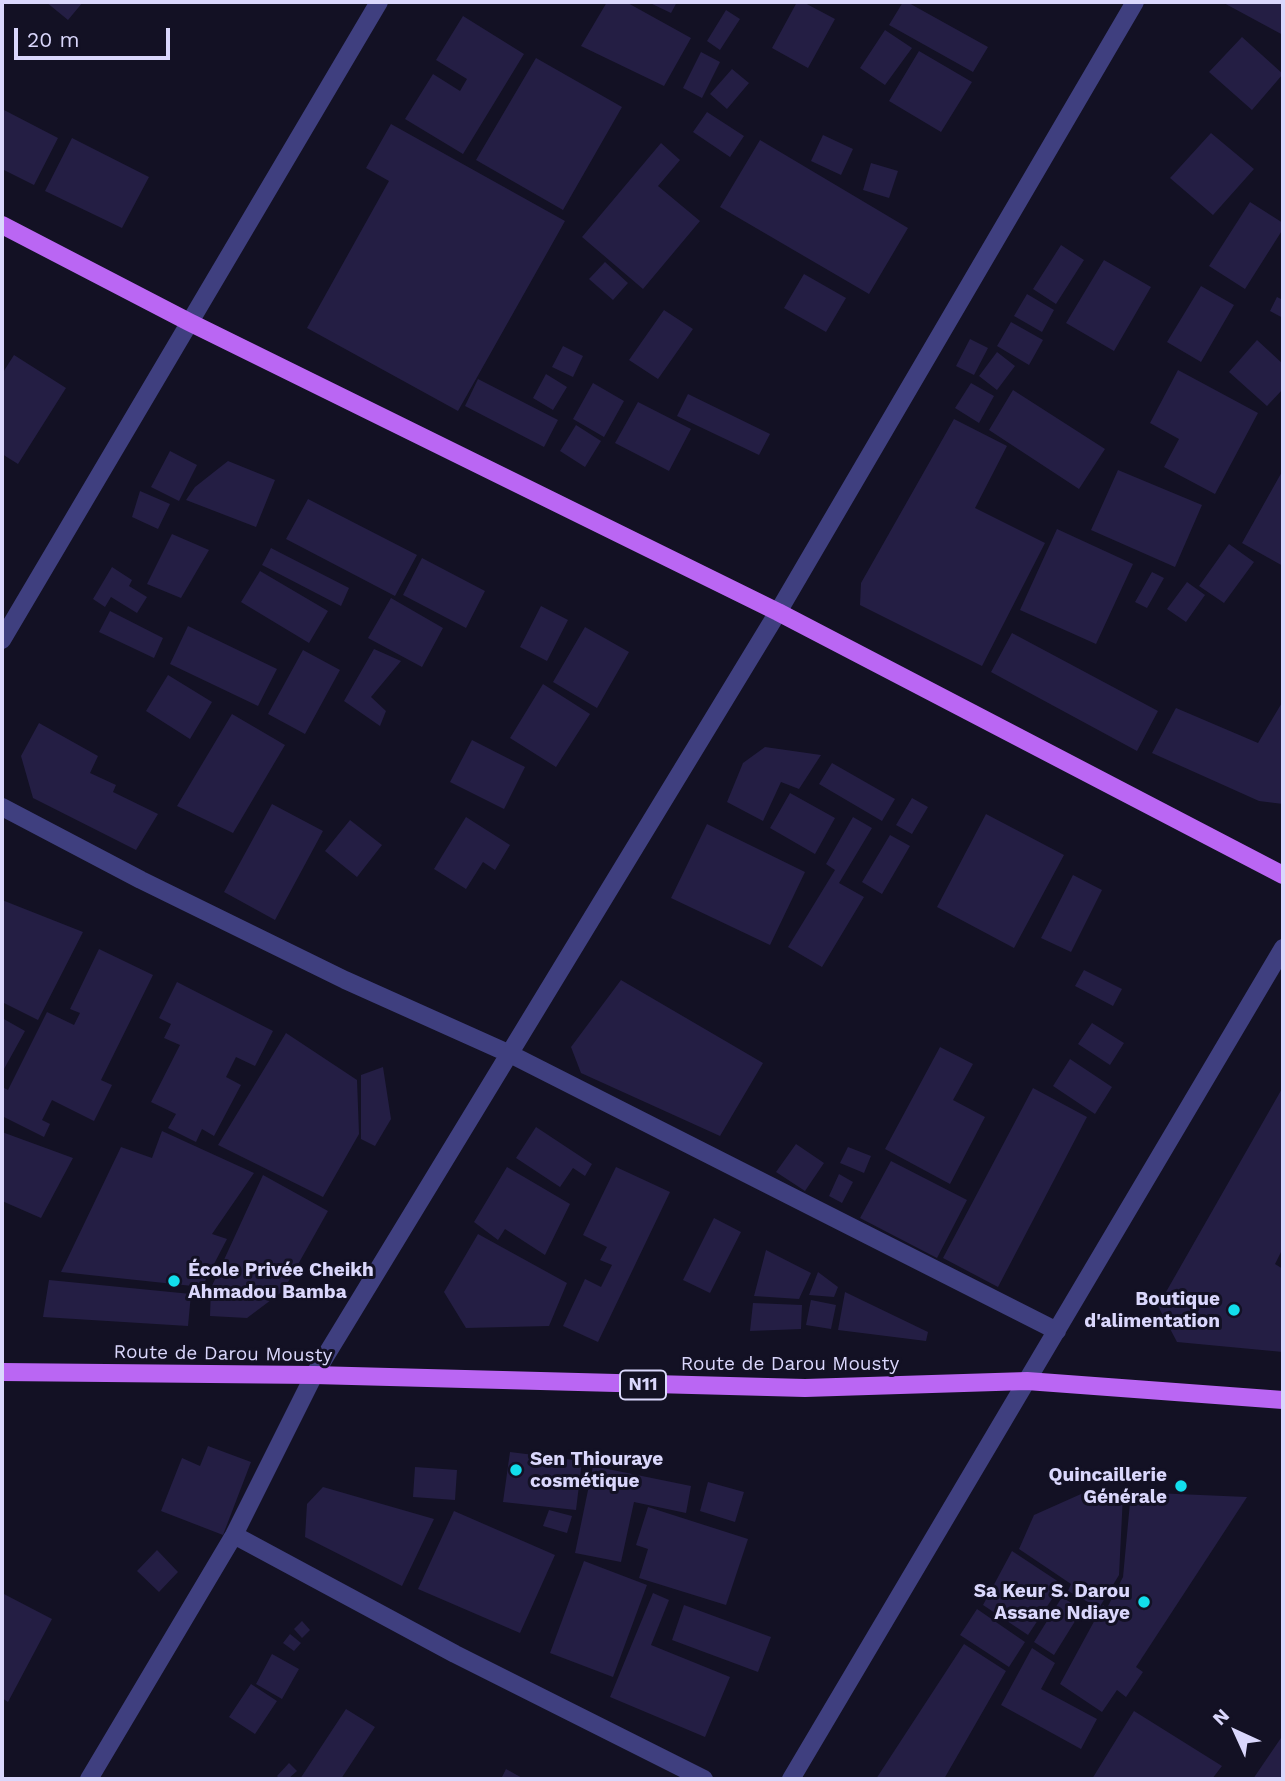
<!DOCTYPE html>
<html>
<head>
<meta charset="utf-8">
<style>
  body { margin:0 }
  #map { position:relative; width:1285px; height:1781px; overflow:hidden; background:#131124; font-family:"Work Sans",sans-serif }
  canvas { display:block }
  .frame { position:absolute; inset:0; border:4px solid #dad7fc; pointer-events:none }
  .north { position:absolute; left:1201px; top:1697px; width:70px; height:70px; -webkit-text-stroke:5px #131124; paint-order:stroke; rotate:315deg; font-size:19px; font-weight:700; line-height:28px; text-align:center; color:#dad7fc }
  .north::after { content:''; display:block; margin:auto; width:24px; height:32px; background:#dad7fc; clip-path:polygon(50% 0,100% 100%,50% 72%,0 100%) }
  .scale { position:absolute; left:14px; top:28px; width:156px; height:32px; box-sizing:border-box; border:4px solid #dad7fc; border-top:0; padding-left:9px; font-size:21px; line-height:24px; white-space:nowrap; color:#dad7fc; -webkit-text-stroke:5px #131124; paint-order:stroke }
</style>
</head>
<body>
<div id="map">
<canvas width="1285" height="1781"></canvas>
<div class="frame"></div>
<div class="north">N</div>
<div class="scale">20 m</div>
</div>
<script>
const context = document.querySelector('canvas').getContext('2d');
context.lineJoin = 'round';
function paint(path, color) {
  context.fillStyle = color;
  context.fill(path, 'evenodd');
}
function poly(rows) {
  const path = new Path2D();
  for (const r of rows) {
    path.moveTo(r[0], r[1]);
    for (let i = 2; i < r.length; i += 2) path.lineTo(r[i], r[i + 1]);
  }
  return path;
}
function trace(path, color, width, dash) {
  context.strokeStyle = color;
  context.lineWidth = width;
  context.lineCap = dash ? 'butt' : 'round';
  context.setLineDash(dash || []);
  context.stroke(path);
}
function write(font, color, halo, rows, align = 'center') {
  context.font = font + ' "Work Sans",sans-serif';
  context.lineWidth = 6;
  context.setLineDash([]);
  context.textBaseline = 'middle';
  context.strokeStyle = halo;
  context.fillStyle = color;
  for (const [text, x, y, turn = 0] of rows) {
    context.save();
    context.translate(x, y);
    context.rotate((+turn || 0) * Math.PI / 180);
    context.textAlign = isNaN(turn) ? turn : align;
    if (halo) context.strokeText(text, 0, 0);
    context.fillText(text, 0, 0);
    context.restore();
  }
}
paint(poly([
  [46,2,83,2,68,20],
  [607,2,626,2,691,38,664,86,581,46],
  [648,2,677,2,671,13],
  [797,2,803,2,835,19,808,68,772,48],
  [903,2,907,2,988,47,973,72,889,25],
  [1222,2,1283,2,1283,35],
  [726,10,740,19,720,50,707,41],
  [463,16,524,54,463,154,405,119,433,74,460,91,467,79,436,60],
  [885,30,912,48,885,85,860,68],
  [1242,37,1283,74,1252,110,1209,72],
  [919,51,972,82,941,132,889,101],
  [701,52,720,62,702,98,683,88],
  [536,58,622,107,563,210,476,160],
  [732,69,749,83,727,109,710,94],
  [4,110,58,138,34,185,2,169,2,115],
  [707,112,744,136,730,157,693,132],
  [391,124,565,221,458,411,307,328,389,181,366,168],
  [1211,133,1254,169,1213,215,1170,178],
  [823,135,853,149,841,175,811,161],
  [72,138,149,177,122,228,45,191],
  [760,140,908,228,869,294,720,207],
  [661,143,680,160,658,186,700,221,643,289,582,237],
  [871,163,898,171,889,198,863,190],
  [1250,202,1283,223,1283,229,1245,289,1209,266],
  [1061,245,1084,260,1056,304,1033,289],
  [1104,260,1151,287,1114,351,1066,323],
  [605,262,628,283,613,300,589,279],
  [804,274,846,298,826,332,784,308],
  [1201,286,1234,305,1201,362,1167,342],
  [1027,294,1054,310,1042,332,1014,316],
  [1277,297,1283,300,1283,318,1270,311],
  [664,310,693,329,658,379,629,360],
  [1011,322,1043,340,1029,365,997,346],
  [970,339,988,348,974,375,956,366],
  [1257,340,1283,364,1283,389,1267,406,1229,372],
  [563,346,583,356,573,377,552,367],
  [997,352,1015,366,997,390,979,376],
  [14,355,66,388,18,464,2,454,2,374],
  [1178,370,1258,413,1215,494,1164,467,1179,439,1150,423],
  [546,374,567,387,553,410,533,398],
  [478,379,558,420,544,447,465,406],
  [593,383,624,401,604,437,573,419],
  [971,383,994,396,979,423,955,408],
  [1013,390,1105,449,1079,489,989,430],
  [688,394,770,434,759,455,677,416],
  [638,402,691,429,669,471,615,443],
  [954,419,1007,446,975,508,1045,543,982,666,860,605,861,583],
  [576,425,601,441,585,467,560,451],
  [170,451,197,465,179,501,151,487],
  [228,461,275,480,256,527,186,500,195,487],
  [1118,470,1202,505,1175,567,1091,530],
  [1283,470,1283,566,1242,543],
  [140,491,170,504,158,529,132,517],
  [308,499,417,555,395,596,286,539],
  [1057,529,1133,564,1096,644,1020,610],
  [172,534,209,550,181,598,147,584],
  [1229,544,1254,562,1224,603,1199,586],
  [271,548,349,588,341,606,262,565],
  [422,558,485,591,466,628,403,595],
  [112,567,132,580,129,586,147,597,137,613,111,597,105,607,93,599],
  [260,571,328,611,309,643,241,602],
  [1152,572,1164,578,1147,608,1135,602],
  [1187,582,1205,595,1186,622,1167,609],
  [391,598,443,628,422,667,368,638],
  [541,606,568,620,547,661,520,647],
  [110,611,163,638,154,658,99,632],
  [188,626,277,669,258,706,170,664],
  [585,627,629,652,597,708,553,682],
  [1012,633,1158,711,1137,751,991,672],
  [374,649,401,661,371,697,386,711,380,726,344,701],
  [303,650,340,670,305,734,268,714],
  [168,675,212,702,190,739,146,711],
  [543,684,590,714,556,767,510,738],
  [1283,701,1283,804,1259,801,1152,753,1176,708,1258,743],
  [232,714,285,745,233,833,177,806],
  [39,723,98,756,90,773,116,785,113,792,158,814,136,850,33,798,21,756],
  [472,740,525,767,504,809,450,782],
  [765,747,821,755,799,789,781,782,763,821,727,802,743,763],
  [832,763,895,799,882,821,819,784],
  [790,793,835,818,815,854,770,828],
  [912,798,928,807,912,834,896,825],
  [272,804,323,831,275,920,224,892],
  [986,814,1064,855,1014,948,937,907],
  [466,817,510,845,495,870,483,862,466,889,434,869],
  [853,817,872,828,839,883,864,897,822,967,788,947,835,870,826,864],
  [350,820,382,845,357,877,325,851],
  [707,824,805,872,770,945,671,898],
  [890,835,910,846,882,894,862,882],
  [1073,875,1102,890,1071,952,1041,938],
  [2,900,83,932,38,1020,2,1002],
  [99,949,153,975,101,1080,112,1085,94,1121,52,1100,42,1120,50,1124,44,1137,2,1116,2,1087,8,1090,47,1012,74,1025,80,1013,70,1009],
  [1084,970,1122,989,1113,1006,1075,986],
  [621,980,763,1063,720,1136,581,1073,571,1047],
  [177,982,273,1031,255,1066,236,1057,226,1077,241,1085,214,1136,202,1129,196,1142,168,1128,176,1114,151,1102,180,1045,164,1038,171,1024,159,1018],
  [2,1018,25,1031,4,1069,2,1067],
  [1092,1023,1124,1043,1110,1065,1078,1044],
  [286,1033,357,1080,359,1134,323,1197,218,1145],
  [940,1047,973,1064,953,1100,985,1117,950,1184,885,1149],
  [1070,1059,1112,1087,1095,1114,1053,1086],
  [383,1067,391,1119,375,1146,361,1139,361,1075],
  [1283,1087,1283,1248,1275,1264,1283,1269,1281,1294,1283,1295,1283,1352,1177,1342,1158,1306],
  [1033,1088,1087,1117,998,1287,943,1258],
  [536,1127,592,1164,585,1176,573,1168,560,1187,516,1158],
  [162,1131,254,1173,212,1234,227,1239,202,1287,61,1272,121,1147,152,1158],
  [2,1132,73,1158,41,1218,2,1201],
  [796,1144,824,1163,805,1191,776,1172],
  [848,1147,871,1156,864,1173,840,1163],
  [891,1161,967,1200,937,1258,860,1218],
  [507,1167,570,1204,545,1255,505,1229,498,1240,474,1222],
  [616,1167,670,1192,598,1342,563,1326,585,1279,601,1287,612,1265,600,1260,607,1247,583,1235],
  [839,1174,853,1182,842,1203,829,1196],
  [263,1175,328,1211,283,1291,247,1318,210,1316,211,1288],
  [714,1218,741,1232,710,1293,683,1280],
  [478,1234,567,1283,549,1326,466,1328,444,1292],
  [766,1250,811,1273,799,1299,754,1296],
  [818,1272,838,1287,834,1297,809,1295],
  [49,1280,191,1294,188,1326,43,1317],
  [845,1292,928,1332,926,1341,838,1330],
  [811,1300,836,1305,831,1329,806,1325],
  [753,1303,802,1305,801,1329,750,1331],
  [208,1446,251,1462,223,1535,161,1511,182,1458,200,1466],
  [510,1452,582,1461,576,1510,503,1502],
  [593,1466,691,1486,686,1513,634,1502,621,1562,575,1553],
  [415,1467,457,1470,455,1500,413,1497],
  [708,1482,744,1492,735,1522,700,1511],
  [323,1487,434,1519,402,1586,305,1537,307,1504],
  [1090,1490,1123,1495,1119,1575,1099,1608,1068,1591,1071,1584,1019,1549,1034,1515],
  [1131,1492,1247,1497,1136,1667,1143,1672,1126,1697,1117,1690,1102,1712,1060,1684,1103,1605,1107,1608,1123,1577],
  [648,1507,748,1539,726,1605,639,1578,648,1549,636,1545],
  [549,1510,572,1516,567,1533,543,1526],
  [454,1511,555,1555,520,1633,418,1589],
  [157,1550,178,1572,159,1592,137,1571],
  [1012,1551,1062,1584,1028,1635,983,1605],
  [584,1561,647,1585,613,1677,550,1653],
  [2,1593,52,1619,8,1702,2,1698],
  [653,1593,669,1600,651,1645,730,1677,705,1737,610,1697],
  [1062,1597,1082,1610,1054,1655,1034,1642],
  [684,1605,771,1637,758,1672,672,1640],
  [977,1609,1025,1642,1009,1667,960,1635],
  [302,1621,310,1630,302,1638,294,1629],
  [290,1634,301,1643,294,1651,283,1643],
  [964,1644,1006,1671,944,1779,876,1779],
  [1032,1648,1055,1663,1041,1689,1097,1719,1081,1749,1001,1705],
  [272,1654,299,1669,282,1699,256,1684],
  [251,1684,277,1701,255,1734,229,1717],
  [346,1709,375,1727,341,1779,300,1779],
  [1134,1711,1222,1766,1212,1779,1092,1779],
  [1283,1735,1283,1779,1253,1779],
  [289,1763,297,1771,288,1779,280,1779,277,1776],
  [506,1769,524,1779,501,1779]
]), '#241e44');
trace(poly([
  [2,640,379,2],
  [2,807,141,880,345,980,510,1054,1057,1331],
  [234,1535,455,1654,704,1779],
  [89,1779,234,1535,314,1375,778,612,1135,2],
  [791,1779,1283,948]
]), '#3f3f7f', 18);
trace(poly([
  [2,225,189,322,778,612,1283,875],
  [2,1372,314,1375,805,1388,1027,1381,1283,1400]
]), '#ba66f3', 18);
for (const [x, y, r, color] of [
  [174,1281,7,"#12deec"],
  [1234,1310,7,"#12deec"],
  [516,1470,7,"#12deec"],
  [1181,1486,7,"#12deec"],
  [1144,1602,7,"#12deec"]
]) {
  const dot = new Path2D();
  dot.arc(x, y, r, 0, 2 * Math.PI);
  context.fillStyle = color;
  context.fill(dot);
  trace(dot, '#131124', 2.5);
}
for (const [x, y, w] of [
  [643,1385,46]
]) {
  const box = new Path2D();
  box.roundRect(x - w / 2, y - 14.5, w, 29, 5);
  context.fillStyle = '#131124';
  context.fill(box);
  trace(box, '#dad7fc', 2);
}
write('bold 18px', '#dad7fc', null, [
  ["N11",643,1385]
]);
write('bold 19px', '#dad7fc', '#131124', [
  ["École Privée Cheikh",188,1270,"left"],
  ["Ahmadou Bamba",188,1292,"left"],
  ["Boutique",1220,1299],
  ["d'alimentation",1220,1321],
  ["Sen Thiouraye",530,1459,"left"],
  ["cosmétique",530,1481,"left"],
  ["Quincaillerie",1167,1475],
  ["Générale",1167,1497],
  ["Sa Keur S. Darou",1130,1591],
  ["Assane Ndiaye",1130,1613]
], 'right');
write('19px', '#dad7fc', '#131124', [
  ["Route de Darou Mousty",223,1354,1],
  ["Route de Darou Mousty",790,1364]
]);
</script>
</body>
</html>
